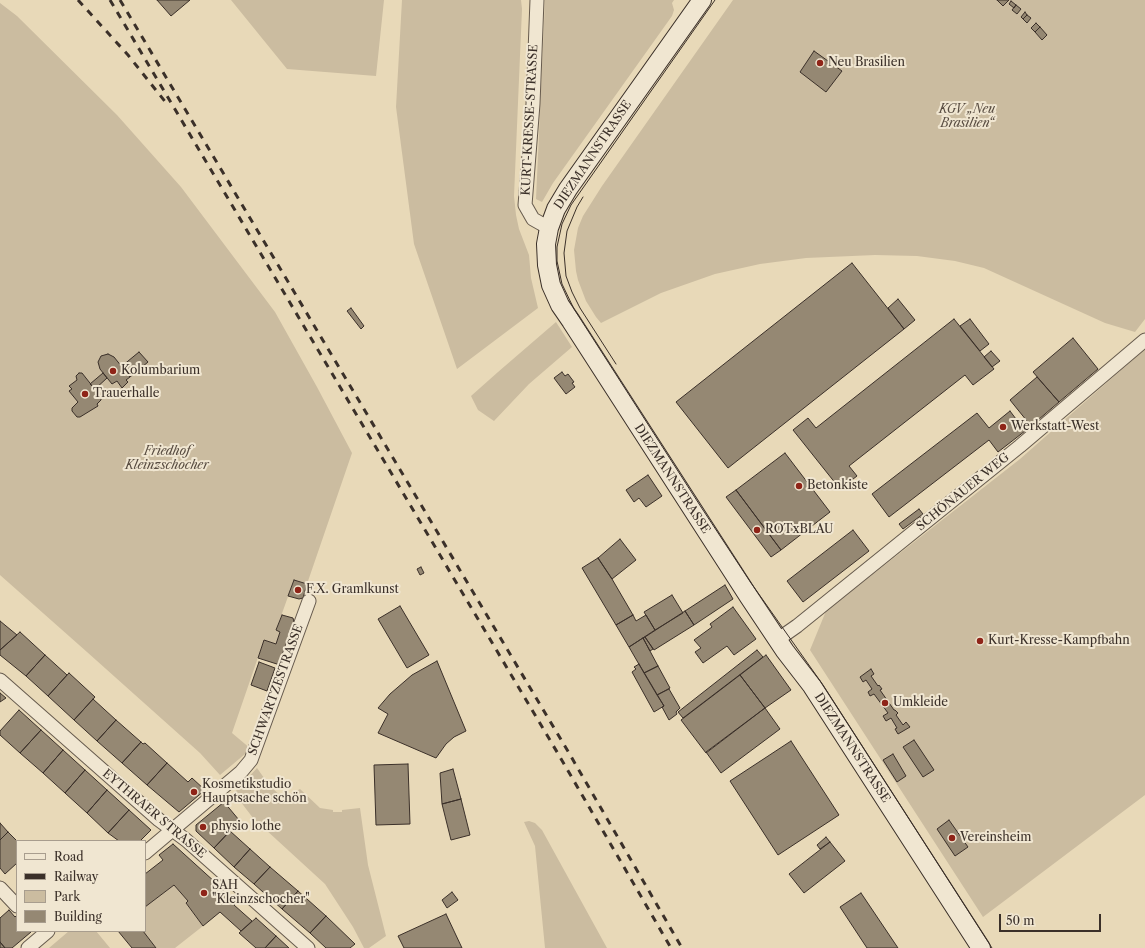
<!DOCTYPE html>
<html>
<head>
<meta charset="utf-8">
<style>
  body { margin:0 }
  #map { position:relative; width:1145px; height:948px; overflow:hidden; background:#e8d9b8; font-family:"Libre Caslon Text",serif }
  canvas { display:block }
  .legend { position:absolute; left:16px; top:840px; width:130px; height:92px; box-sizing:border-box; background:#f0e6d1; border:1px solid #a89d8e; margin:0; padding:5px 7px; list-style:none; font-size:12px; color:#3b3029 }
  .legend li { display:flex; align-items:center; gap:8px; height:20px }
  .legend b { width:20px; border:1px solid #a89d8e }
  .scale { position:absolute; left:999px; top:914px; width:102px; height:18px; box-sizing:border-box; border:2px solid #3b3029; border-top:0; padding-left:5px; font-size:12px; line-height:14px; white-space:nowrap; color:#3b3029; -webkit-text-stroke:3px #f0e6d1; paint-order:stroke }
</style>
</head>
<body>
<div id="map">
<canvas width="1145" height="948"></canvas>
<ul class="legend">
<li><b style="height:5px;background:#f0e6d1"></b>Road</li>
<li><b style="height:5px;background:#3b3029"></b>Railway</li>
<li><b style="height:11px;background:#cbbca0"></b>Park</li>
<li><b style="height:11px;background:#958873"></b>Building</li>
</ul>
<div class="scale">50 m</div>
</div>
<script>
const context = document.querySelector('canvas').getContext('2d');
context.lineJoin = 'round';
function paint(path, color) {
  context.fillStyle = color;
  context.fill(path, 'evenodd');
}
function poly(rows) {
  const path = new Path2D();
  for (const r of rows) {
    path.moveTo(r[0], r[1]);
    for (let i = 2; i < r.length; i += 2) path.lineTo(r[i], r[i + 1]);
  }
  return path;
}
function trace(path, color, width, dash) {
  context.strokeStyle = color;
  context.lineWidth = width;
  context.lineCap = dash ? 'butt' : 'round';
  context.setLineDash(dash || []);
  context.stroke(path);
}
function write(font, color, halo, rows, align = 'center') {
  context.font = font + ' "Libre Caslon Text",serif';
  context.lineWidth = 4;
  context.setLineDash([]);
  context.textBaseline = 'middle';
  context.strokeStyle = halo;
  context.fillStyle = color;
  for (const [text, x, y, turn = 0] of rows) {
    context.save();
    context.translate(x, y);
    context.rotate((+turn || 0) * Math.PI / 180);
    context.textAlign = isNaN(turn) ? turn : align;
    if (halo) context.strokeText(text, 0, 0);
    context.fillText(text, 0, 0);
    context.restore();
  }
}
paint(poly([
  [231,0,384,0,376,76,287,69],
  [402,0,521,0,522,9,514,196,516,215,519,229,529,255,531,278,538,308,457,369,414,244,396,107],
  [545,0,674,0,672,3,674,10,672,16,553,183,542,202,536,199],
  [733,0,1145,0,1145,319,1135,332,1105,323,984,268,955,261,917,256,875,255,806,258,760,264,715,274,661,293,601,323,596,317,586,301,578,280,576,271,574,250,578,228,583,216,602,186],
  [0,3,17,16,117,115,181,187,275,312,317,387,352,453,307,584,294,580,276,630,280,632,276,644,264,640,232,733,251,749,220,775,200,753,87,652,0,575],
  [556,322,572,347,529,384,494,421,478,410,471,396,498,372],
  [1145,349,1145,795,983,917,810,650,826,611,1020,459],
  [257,768,269,785,283,798,300,789,320,808,333,810,333,812,342,812,342,810,360,808,368,865,386,936,369,948,364,948,353,927,325,884,253,818,234,793],
  [529,821,535,823,542,830,607,948,545,948,535,846,524,822],
  [174,885,188,901,186,904,203,926,175,948,156,948,143,931,145,931,145,907],
  [69,931,96,931,110,948,49,948]
]), '#cbbca0');
const building = poly([
  [157,0,190,0,171,16,157,0],
  [997,0,1009,0,1003,6,997,0],
  [1011,1,1016,5,1014,8,1009,4,1011,1],
  [1016,5,1021,9,1017,14,1012,10,1016,5],
  [1025,12,1027,15,1023,19,1021,17,1025,12],
  [1027,15,1031,18,1027,23,1023,19,1027,15],
  [1036,23,1040,27,1035,32,1031,28,1036,23],
  [1040,27,1047,35,1042,40,1035,32,1040,27],
  [814,51,842,71,826,92,800,72,814,51],
  [852,263,904,329,728,468,676,402,852,263],
  [898,299,915,320,904,329,888,308,898,299],
  [351,308,364,326,361,329,347,311,351,308],
  [954,319,994,369,973,385,965,375,849,466,857,476,840,489,793,430,808,418,816,428,954,319],
  [970,319,989,344,980,351,960,326,970,319],
  [1073,338,1098,369,1059,402,1033,372,1073,338],
  [991,351,1000,361,992,367,984,357,991,351],
  [139,352,148,362,130,377,122,366,139,352],
  [108,354,114,357,130,377,126,380,128,382,122,388,117,381,112,384,100,369,98,362,101,356,108,354],
  [562,372,565,376,568,374,574,382,572,383,575,387,566,394,554,378,562,372],
  [79,373,82,373,101,397,101,400,97,404,98,406,80,417,77,417,72,411,72,408,78,402,69,391,72,389,69,386,77,380,76,376,79,373],
  [103,373,107,378,95,389,90,384,103,373],
  [1037,377,1059,402,1031,426,1010,400,1037,377],
  [1010,411,1025,431,998,452,989,440,889,517,872,494,977,413,989,428,1010,411],
  [785,453,830,512,781,550,736,490,785,453],
  [648,475,662,496,646,507,639,498,634,502,626,490,648,475],
  [736,490,781,550,771,557,726,497,736,490],
  [919,509,923,514,903,529,899,524,919,509],
  [853,530,869,551,803,602,787,581,853,530],
  [620,539,636,560,612,579,598,558,620,539],
  [598,558,612,579,633,615,616,625,582,568,598,558],
  [421,567,424,573,420,575,417,569,421,567],
  [294,580,307,584,303,598,299,599,288,596,294,580],
  [725,585,733,599,694,625,685,611,725,585],
  [672,595,683,613,655,630,644,612,672,595],
  [400,606,429,655,407,668,378,619,400,606],
  [733,607,756,639,734,655,727,646,703,663,695,652,701,648,694,640,712,627,710,624,733,607],
  [685,611,694,625,654,650,645,637,685,611],
  [282,615,293,618,294,622,280,665,258,658,264,640,276,644,280,632,276,630,282,615],
  [633,615,636,621,646,615,655,630,629,647,616,625,633,615],
  [0,621,17,635,0,650,0,621],
  [20,632,45,655,26,676,0,655,0,650,20,632],
  [645,637,653,649,650,651,643,638,645,637],
  [643,638,658,666,644,673,629,647,643,638],
  [757,650,763,657,683,718,678,712,757,650],
  [45,655,67,675,48,696,26,676,45,655],
  [766,655,791,690,765,708,740,675,766,655],
  [437,661,466,731,454,737,446,744,436,758,378,733,388,714,378,708,390,694,412,675,437,661],
  [259,662,275,668,267,691,251,685,259,662],
  [639,664,664,706,654,712,632,672,636,669,634,667,639,664],
  [658,666,670,688,657,695,644,673,658,666],
  [871,669,874,674,871,676,878,686,879,685,882,689,880,690,894,710,895,710,898,713,896,715,903,725,906,722,910,727,898,734,895,729,897,728,891,718,886,721,883,716,888,713,874,694,870,696,868,692,872,689,866,680,863,682,860,677,871,669],
  [69,673,95,697,74,720,48,696,69,673],
  [740,675,765,708,706,753,681,720,740,675],
  [669,689,680,708,676,712,677,714,669,720,662,707,664,706,657,695,669,689],
  [0,693,6,698,0,702,0,693],
  [93,699,116,720,97,741,74,720,93,699],
  [765,708,780,729,721,773,706,752,765,708],
  [19,710,41,730,20,753,0,735,0,731,19,710],
  [116,720,141,742,122,763,97,741,116,720],
  [41,730,63,750,43,773,20,753,41,730],
  [914,740,934,770,923,777,903,747,914,740],
  [791,741,839,815,778,855,730,781,791,741],
  [141,742,143,744,145,743,167,763,147,785,122,763,141,742],
  [63,750,85,770,65,793,43,773,63,750],
  [893,754,906,776,897,782,883,760,893,754],
  [167,763,188,782,192,778,205,790,179,812,147,785,167,763],
  [408,764,410,824,376,825,374,765,408,764],
  [453,769,461,799,442,804,440,773,453,769],
  [85,770,107,790,87,813,65,793,85,770],
  [107,790,129,810,108,833,87,813,107,790],
  [461,799,470,835,451,840,442,804,461,799],
  [224,802,239,820,227,828,230,831,214,848,196,831,196,825,224,802],
  [129,810,151,830,140,841,119,841,108,833,129,810],
  [949,820,968,847,955,856,937,829,949,820],
  [0,823,8,832,0,840,0,823],
  [230,831,250,849,234,867,214,848,230,831],
  [8,832,17,841,17,863,5,874,0,868,0,840,8,832],
  [826,837,830,842,820,849,817,845,826,837],
  [830,842,845,861,804,893,789,874,830,842],
  [173,844,237,902,234,905,252,921,241,931,220,912,203,926,186,903,188,901,174,885,145,907,145,874,163,860,159,855,173,844],
  [250,849,270,867,254,884,234,867,250,849],
  [270,867,298,891,282,909,254,884,270,867],
  [298,891,326,916,310,933,282,909,298,891],
  [452,892,458,900,447,908,442,900,452,892],
  [861,893,898,948,867,948,840,907,861,893],
  [9,910,15,917,17,915,17,931,30,931,31,932,12,948,5,948,0,942,0,918,9,910],
  [446,914,462,948,404,948,398,936,446,914],
  [326,916,355,944,350,948,326,948,310,933,326,916],
  [256,918,276,936,265,948,256,948,239,933,256,918],
  [118,931,143,931,156,948,132,948,118,931],
  [276,936,289,948,265,948,276,936],
  [0,942,5,948,0,948,0,942]
]);
paint(building, '#958873');
trace(building, '#3b3029', 1);
const street = poly([
  [537,0,533,104,525,205,533,219,549,228],
  [777,640,797,626,1020,446,1145,340],
  [0,680,159,820,186,840,308,948],
  [145,853,241,772,251,760,309,601],
  [0,888,17,906],
  [28,948,48,931]
]);
const secondary = poly([
  [702,0,568,189,556,209,549,228,546,244,547,265,551,285,560,305,571,321,749,597,785,651,812,686,981,948]
]);
trace(street, '#665a4d', 15);
trace(secondary, '#3b3029', 20);
trace(street, '#f0e6d1', 13);
trace(secondary, '#f0e6d1', 18);
trace(poly([
  [715,0,571,205,562,224,557,247,557,261,562,284,574,309,701,507,751,583,823,685,992,948],
  [583,197,577,207,567,231,564,253,566,276,572,292,580,308,616,364]
]), '#3b3029', 1);
trace(poly([
  [78,0,128,55,167,104],
  [110,0,560,757,671,948],
  [120,0,569,753,682,948]
]), '#3b3029', 3, [7, 7]);
for (const [x, y, r, color] of [
  [820,63,4,"#8f2418"],
  [113,371,4,"#8f2418"],
  [85,394,4,"#8f2418"],
  [1003,427,4,"#8f2418"],
  [799,486,4,"#8f2418"],
  [757,530,4,"#8f2418"],
  [298,590,4,"#8f2418"],
  [980,641,4,"#8f2418"],
  [885,703,4,"#8f2418"],
  [194,792,4,"#8f2418"],
  [203,827,4,"#8f2418"],
  [952,838,4,"#8f2418"],
  [204,893,4,"#8f2418"]
]) {
  const dot = new Path2D();
  dot.arc(x, y, r, 0, 2 * Math.PI);
  context.fillStyle = color;
  context.fill(dot);
  trace(dot, '#f0e6d1', 1.5);
}
write('12px', '#3b3029', '#f0e6d1', [
  ["Neu Brasilien",828,63],
  ["Kolumbarium",121,371],
  ["Trauerhalle",93,394],
  ["Werkstatt-West",1011,427],
  ["Betonkiste",807,486],
  ["ROTxBLAU",765,530],
  ["F.X. Gramlkunst",306,590],
  ["Kurt-Kresse-Kampfbahn",988,641],
  ["Umkleide",893,703],
  ["Kosmetikstudio",202,785],
  ["Hauptsache schön",202,799],
  ["physio lothe",211,827],
  ["Vereinsheim",960,838],
  ["SAH",212,886],
  ["\"Kleinzschocher\"",212,900]
], 'left');
write('italic 12px', '#584c41', '#f0e6d1', [
  ["KGV „Neu",967,110],
  ["Brasilien“",967,124],
  ["Friedhof",167,452],
  ["Kleinzschocher",167,466]
]);
write('12px', '#3b3029', '#f0e6d1', [
  ["KURT-KRESSE-STRASSE",530,120,-87],
  ["DIEZMANNSTRASSE",593,155,-56],
  ["DIEZMANNSTRASSE",672,479,57],
  ["SCHÖNAUER WEG",963,492,-39],
  ["SCHWARTZESTRASSE",276,690,-70],
  ["DIEZMANNSTRASSE",852,748,57],
  ["EYTHRAER STRASSE",154,814,40]
]);
</script>
</body>
</html>
